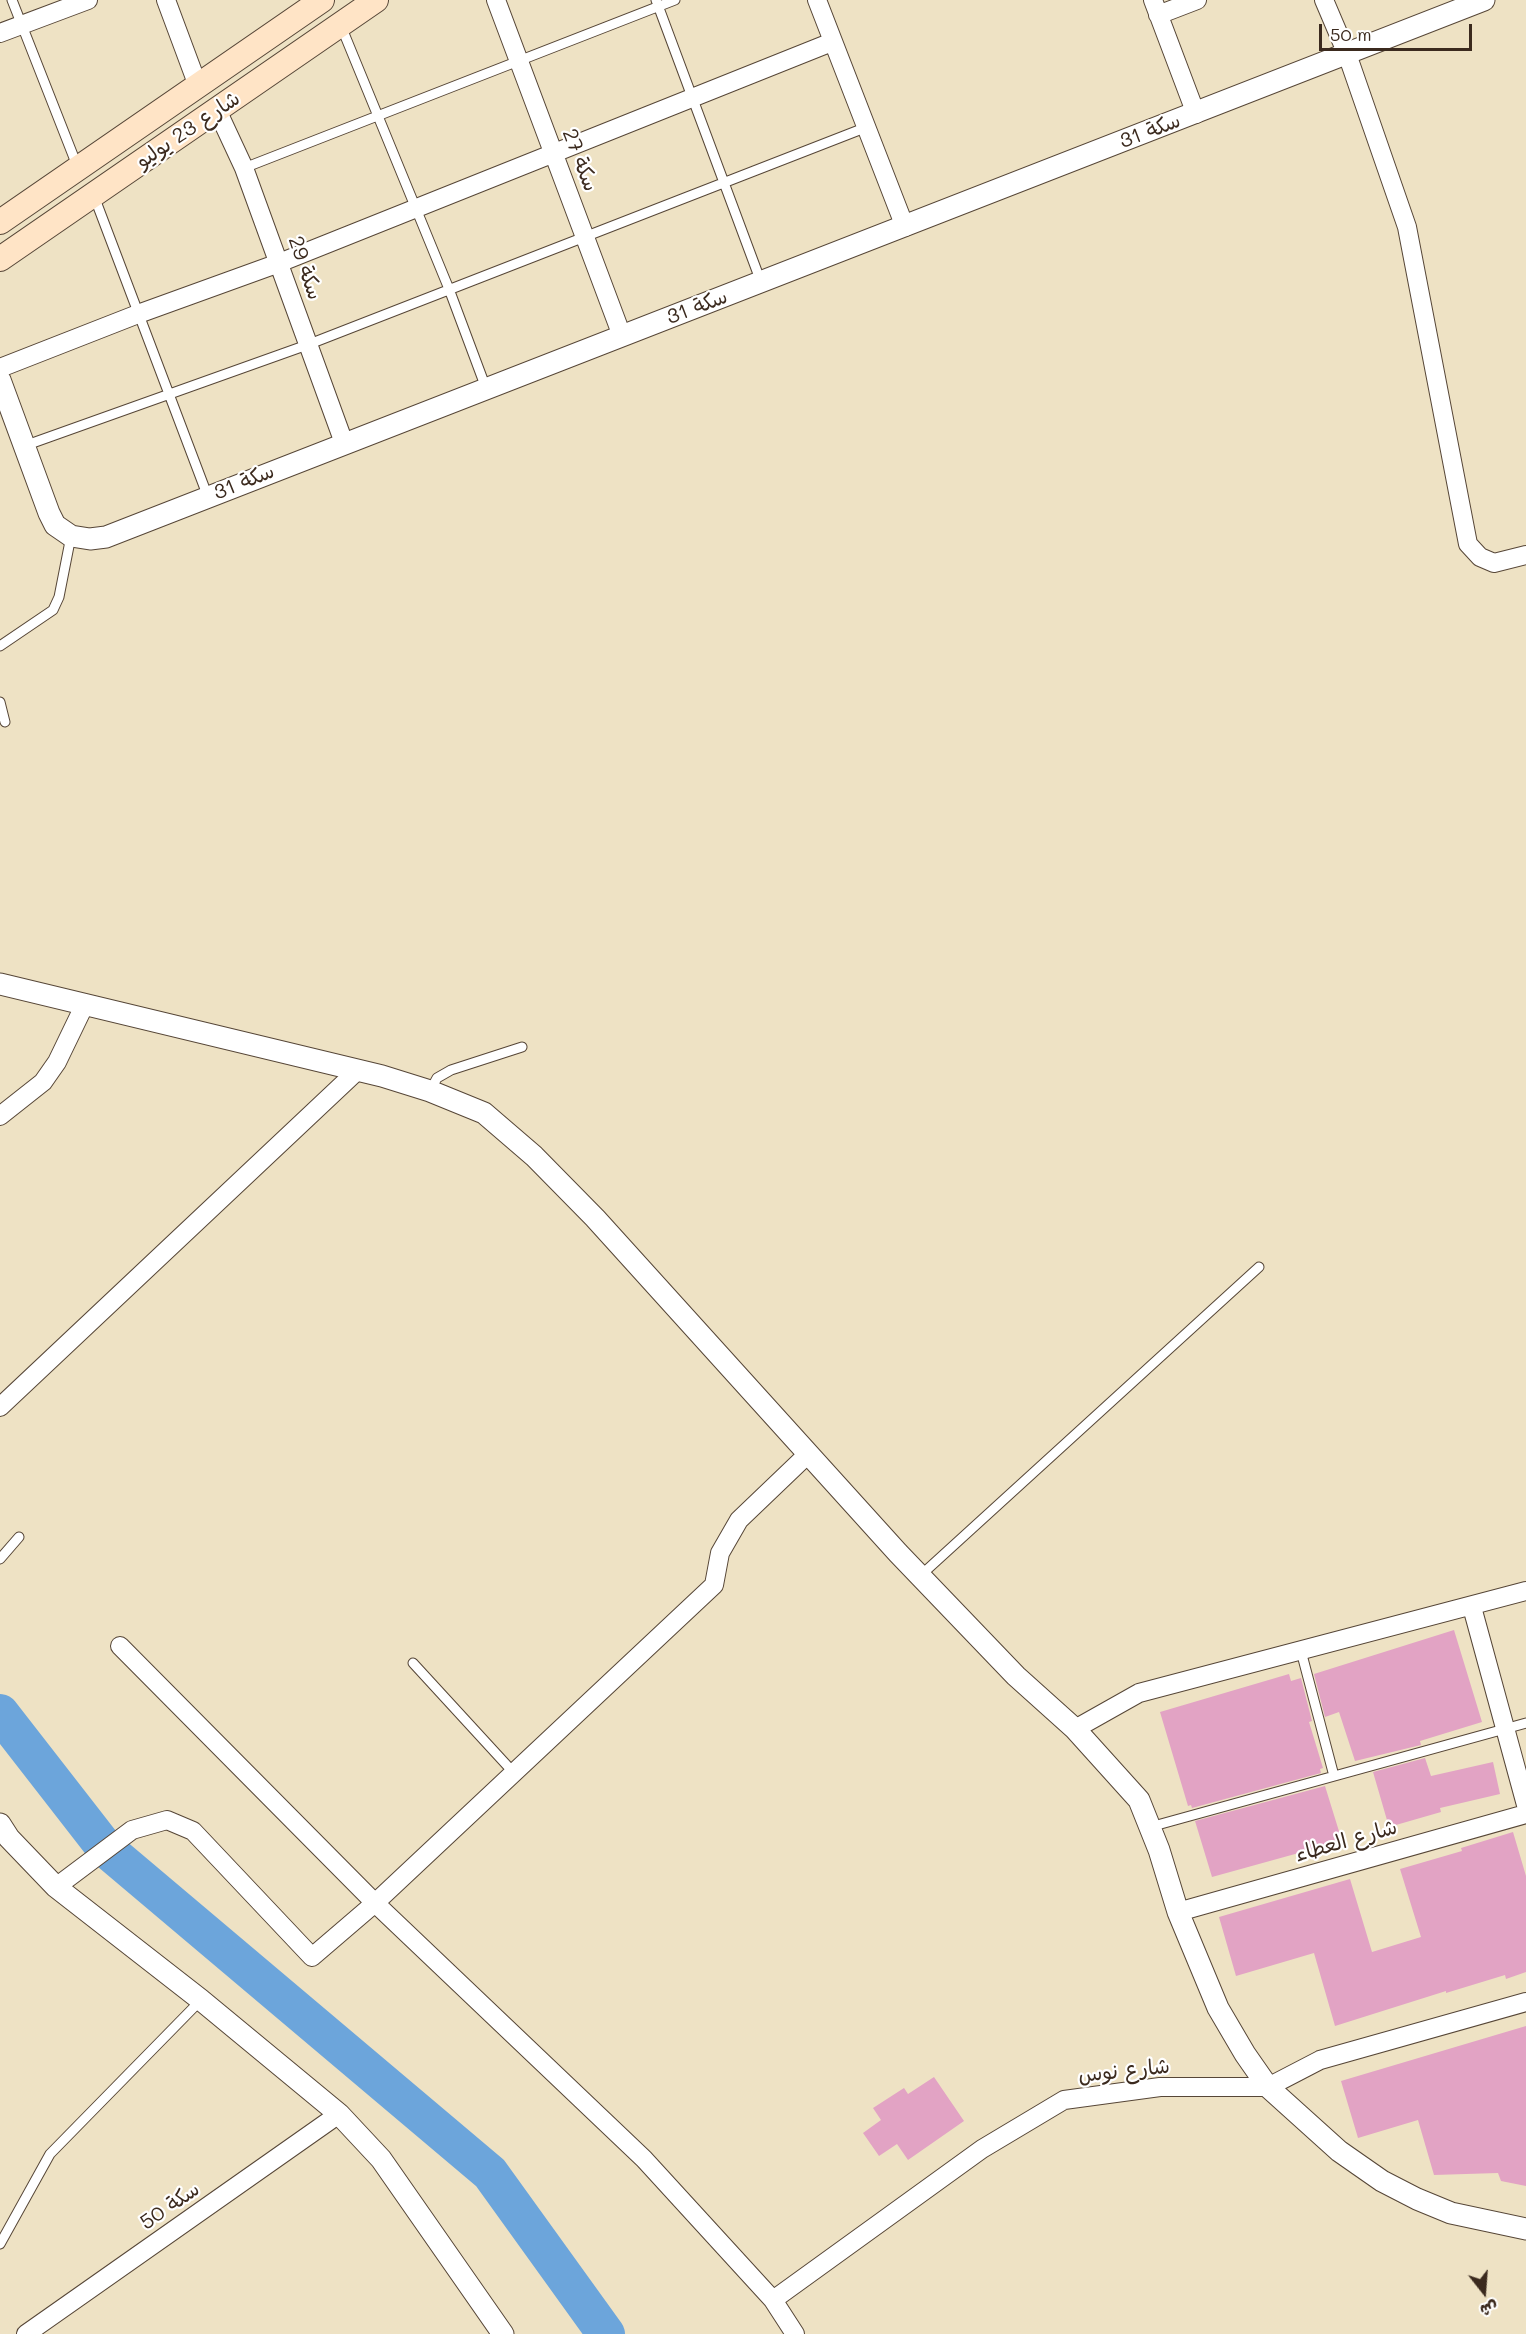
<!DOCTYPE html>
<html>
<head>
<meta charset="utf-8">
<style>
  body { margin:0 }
  #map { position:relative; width:1526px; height:2334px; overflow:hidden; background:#eee2c4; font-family:Mali,"Playpen Sans Arabic",sans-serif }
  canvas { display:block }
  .north { position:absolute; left:1454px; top:2262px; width:60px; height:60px; -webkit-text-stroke:4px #fff; paint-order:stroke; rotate:163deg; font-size:16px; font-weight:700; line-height:24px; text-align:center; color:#3b2a1e }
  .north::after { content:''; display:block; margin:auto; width:21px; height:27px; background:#3b2a1e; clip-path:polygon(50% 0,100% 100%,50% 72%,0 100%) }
  .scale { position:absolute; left:1319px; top:24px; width:153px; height:27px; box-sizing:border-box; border:3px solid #3b2a1e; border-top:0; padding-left:8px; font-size:18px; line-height:21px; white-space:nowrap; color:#3b2a1e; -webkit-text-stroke:4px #fff; paint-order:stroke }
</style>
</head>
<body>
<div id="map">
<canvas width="1526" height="2334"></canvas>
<div class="north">ش</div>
<div class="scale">50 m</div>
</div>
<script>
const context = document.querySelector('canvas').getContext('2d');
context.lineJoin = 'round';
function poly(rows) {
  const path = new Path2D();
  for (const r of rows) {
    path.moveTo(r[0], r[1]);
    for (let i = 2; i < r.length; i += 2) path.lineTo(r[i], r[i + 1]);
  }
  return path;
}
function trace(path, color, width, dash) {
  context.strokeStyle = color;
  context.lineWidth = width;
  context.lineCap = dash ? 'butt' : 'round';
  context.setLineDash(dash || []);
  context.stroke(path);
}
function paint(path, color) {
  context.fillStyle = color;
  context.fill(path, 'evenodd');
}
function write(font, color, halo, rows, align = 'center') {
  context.font = font + ' Mali,"Playpen Sans Arabic",sans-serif';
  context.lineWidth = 4.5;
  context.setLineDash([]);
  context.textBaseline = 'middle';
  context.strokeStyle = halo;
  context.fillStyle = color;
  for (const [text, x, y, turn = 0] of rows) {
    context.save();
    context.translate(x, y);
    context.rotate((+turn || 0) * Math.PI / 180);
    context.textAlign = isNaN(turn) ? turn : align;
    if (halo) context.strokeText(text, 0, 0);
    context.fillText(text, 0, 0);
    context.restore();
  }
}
trace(poly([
  [0,1713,105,1848,490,2173,606,2334]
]), '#6ca5db', 38);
paint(poly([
  [1454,1630,1482,1722,1420,1741,1421,1745,1355,1761,1339,1712,1325,1717,1314,1674],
  [1289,1674,1291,1681,1301,1678,1312,1721,1309,1722,1323,1768,1320,1769,1321,1773,1192,1808,1191,1805,1188,1806,1160,1712],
  [1425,1758,1431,1776,1493,1762,1500,1794,1440,1808,1441,1812,1389,1827,1373,1772],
  [1325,1786,1342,1841,1212,1877,1195,1821],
  [1513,1832,1526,1876,1526,1972,1506,1979,1505,1975,1446,1993,1446,1991,1335,2026,1314,1953,1236,1976,1219,1917,1350,1879,1372,1952,1421,1937,1400,1869,1462,1851,1461,1848],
  [1526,2026,1526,2186,1501,2181,1498,2173,1434,2175,1418,2120,1358,2138,1341,2081],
  [934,2077,964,2121,908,2160,897,2144,879,2156,863,2133,881,2120,873,2108,904,2088,908,2094]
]), '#e2a3c4');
const service = poly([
  [12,0,78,168],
  [656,0,761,282],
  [341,26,449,289,486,388],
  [244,168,675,0],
  [94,196,208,497],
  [24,446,307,345,867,127],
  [0,646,53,610,59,597,71,536],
  [0,702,5,722],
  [430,1091,437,1078,451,1070,522,1047],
  [0,1559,19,1537],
  [920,1576,1259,1267],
  [1301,1651,1334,1776],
  [413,1663,514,1773],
  [1150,1827,1526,1723],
  [0,2244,50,2154,201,2000]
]);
const minor = poly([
  [166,0,198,86],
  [496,0,622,336],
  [817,0,905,227],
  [1153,0,1196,114],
  [1324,0,1347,54,1407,227,1468,544,1480,557,1494,563,1526,555],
  [1158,15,1197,0],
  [0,33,88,0],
  [217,110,244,168,344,443],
  [0,368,138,314,279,263,832,42],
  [0,1116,43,1082,57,1062,85,1004],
  [0,1407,358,1070],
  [1472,1607,1526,1805],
  [120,1646,375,1903,644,2159,773,2300,795,2334],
  [1075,1729,1139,1693,1526,1591],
  [56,1887,132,1830,167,1820,193,1831,312,1957,375,1903,714,1585,720,1553,739,1520,808,1454],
  [1178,1912,1526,1814],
  [773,2300,982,2149,1064,2100,1160,2087,1268,2087,1320,2060,1526,2002],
  [26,2334,339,2114]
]);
const tertiary = poly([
  [0,380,49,513,55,525,71,536,90,539,106,537,1484,0],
  [0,984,382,1076,430,1091,484,1113,534,1156,595,1218,898,1553,1016,1676,1075,1729,1139,1800,1159,1850,1178,1912,1218,2008,1245,2054,1268,2087,1339,2151,1382,2181,1417,2199,1451,2213,1526,2229],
  [0,1824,9,1838,56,1887,201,2000,339,2114,381,2159,503,2334]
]);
const secondary = poly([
  [0,222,322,0],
  [0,259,376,0]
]);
trace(service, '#564637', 11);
trace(minor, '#564637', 20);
trace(tertiary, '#564637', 23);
trace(secondary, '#564637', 26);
trace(service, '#fff', 9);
trace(minor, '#fff', 18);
trace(tertiary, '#fff', 21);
trace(secondary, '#ffe4c6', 24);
write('21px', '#3b2a1e', '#fff', [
  ["شارع 23 يوليو",188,130,-34],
  ["سكة 31",1150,131,-21],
  ["سكة 27",580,160,69],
  ["سكة 29",305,268,71],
  ["سكة 31",697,307,-21],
  ["سكة 31",244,482,-22],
  ["شارع العطاء",1346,1841,-16],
  ["شارع نوس",1124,2071,-6],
  ["سكة 50",170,2206,-35]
]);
</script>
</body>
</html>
